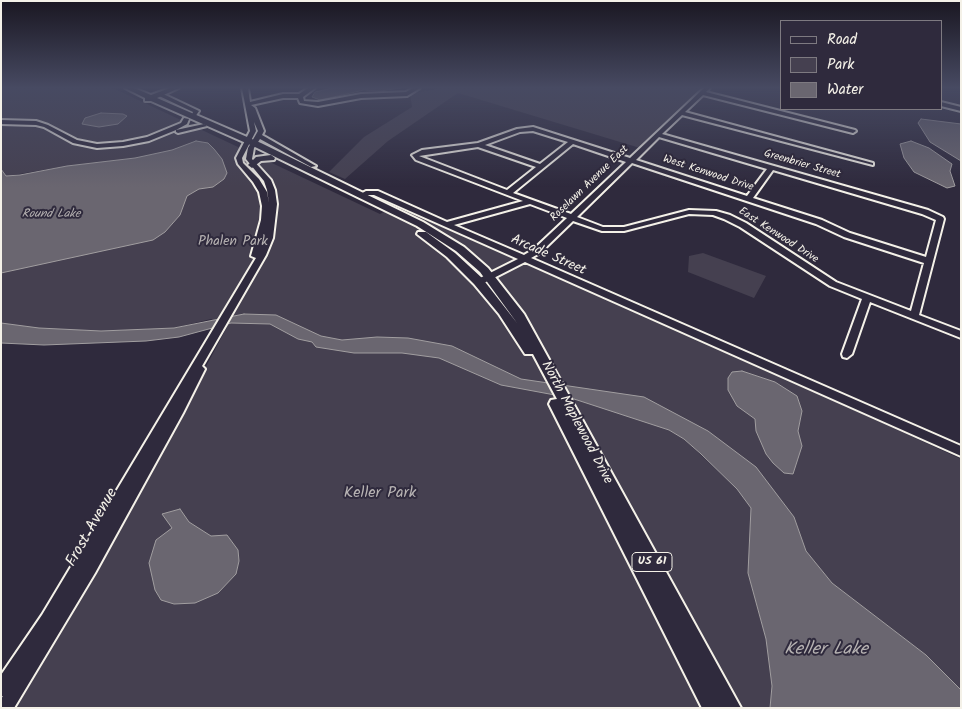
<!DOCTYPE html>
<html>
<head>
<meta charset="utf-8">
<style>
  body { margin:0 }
  #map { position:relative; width:962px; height:709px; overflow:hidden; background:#2f2a3d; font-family:Kalam,sans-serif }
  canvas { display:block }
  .frame { position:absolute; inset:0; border:2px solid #f4f1e8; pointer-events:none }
  .legend { position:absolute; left:780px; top:20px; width:162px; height:90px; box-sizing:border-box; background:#2f2a3d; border:1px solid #7e7a81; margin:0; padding:6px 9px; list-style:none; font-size:15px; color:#f4f1e8 }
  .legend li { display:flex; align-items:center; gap:10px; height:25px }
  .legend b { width:25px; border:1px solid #7e7a81 }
</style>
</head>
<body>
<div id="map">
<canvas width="962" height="709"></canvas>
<div class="frame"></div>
<ul class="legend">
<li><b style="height:6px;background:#2f2a3d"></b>Road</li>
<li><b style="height:14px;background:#454050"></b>Park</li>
<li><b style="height:14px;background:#6a6670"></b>Water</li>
</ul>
</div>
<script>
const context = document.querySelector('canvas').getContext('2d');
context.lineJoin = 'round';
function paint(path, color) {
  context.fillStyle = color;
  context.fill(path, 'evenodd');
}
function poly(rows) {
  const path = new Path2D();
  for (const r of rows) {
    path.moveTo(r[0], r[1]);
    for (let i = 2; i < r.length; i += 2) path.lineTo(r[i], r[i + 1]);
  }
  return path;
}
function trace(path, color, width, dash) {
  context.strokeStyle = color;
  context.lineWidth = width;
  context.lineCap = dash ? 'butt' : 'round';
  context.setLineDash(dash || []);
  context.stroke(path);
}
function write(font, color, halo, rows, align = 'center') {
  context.font = font + ' Kalam,sans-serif';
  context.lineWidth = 4;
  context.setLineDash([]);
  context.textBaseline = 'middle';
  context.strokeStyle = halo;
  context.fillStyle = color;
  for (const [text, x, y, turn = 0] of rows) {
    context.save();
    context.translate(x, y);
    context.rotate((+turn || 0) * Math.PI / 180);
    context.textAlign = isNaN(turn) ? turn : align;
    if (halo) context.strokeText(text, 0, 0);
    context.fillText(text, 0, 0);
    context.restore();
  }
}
paint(poly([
  [1,88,113,88,380,214,395,206,747,361,961,459,961,690,926,655,832,583,806,551,794,517,708,431,619,412,669,430,684,439,737,489,751,508,748,573,766,639,772,686,770,708,6,708,119,530,227,327,211,319,174,328,101,331,39,328,1,323,1,273,165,232,180,215,187,196,199,189,213,187,222,159,208,143,197,141,172,150,135,158,67,166,1,177],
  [440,88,704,88,640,148,458,93,388,141,345,179,329,172,364,137,412,107,410,94],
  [703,253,766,276,754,298,688,272,689,256]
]), '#454050');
const water = poly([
  [332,88,401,88,380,91,364,90,320,100,312,97,315,92,332,88],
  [101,113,123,114,127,116,118,124,99,127,82,124,85,118,101,113],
  [921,119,961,124,961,161,930,142,918,123,921,119],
  [196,141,208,143,214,149,222,159,227,173,224,179,213,187,199,189,187,196,180,215,165,232,153,240,1,273,1,169,6,176,20,175,67,166,135,158,172,150,196,141],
  [911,141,929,148,952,164,950,171,955,186,947,188,914,172,904,158,900,144,911,141],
  [244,314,276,315,321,336,342,340,377,337,408,338,452,346,521,379,644,397,708,431,756,467,794,517,806,551,832,583,926,655,961,690,961,708,770,708,772,686,766,639,748,573,751,508,737,489,701,454,684,439,669,430,571,398,501,385,439,358,402,353,354,353,316,347,312,342,298,339,270,324,231,323,179,337,146,341,44,345,1,343,1,323,39,328,101,331,174,328,244,314],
  [742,371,775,382,797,396,802,411,798,431,802,446,793,474,784,473,773,463,766,454,756,431,755,419,737,406,728,390,728,378,732,372,742,371],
  [180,509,189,522,211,536,227,535,238,550,239,561,236,574,218,593,195,603,174,604,161,600,155,590,149,563,156,540,172,528,162,514,180,509]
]);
paint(water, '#6a6670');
trace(water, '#a19ea0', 1);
const minor = poly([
  [242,88,248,88,250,102,283,94,299,94,308,88,315,88,303,97,304,101,318,102,361,94,406,92,413,88,420,88,407,96,361,98,318,106,300,103,298,98,283,98,251,105,255,108,264,131,262,135,316,166,311,167,260,139,254,148,252,159,271,180,275,190,277,204,273,238,266,255,202,366,205,369,183,413,95,573,14,708,1,708,1,699,3,696,1,697,1,675,42,615,256,258,251,256,261,220,262,206,259,192,253,182,238,164,236,158,250,131,242,88],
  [254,122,258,131,248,148,246,159,264,181,267,190,269,203,267,192,259,179,243,163,242,158,256,131,254,122],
  [704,88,710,88,706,92,855,130,856,131,853,133,703,95,685,112,873,163,873,165,682,115,662,134,928,210,943,217,944,219,919,315,961,331,961,338,870,302,852,354,847,358,843,357,842,354,862,299,830,286,740,227,724,219,713,215,689,214,624,231,602,231,573,221,540,253,531,258,961,446,961,456,525,262,482,284,476,284,475,282,476,280,518,259,374,195,368,195,361,198,357,196,366,191,378,191,447,222,523,201,416,160,412,155,422,150,478,143,517,129,533,127,630,158,704,88],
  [533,131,568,142,540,164,485,145,520,132,533,131],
  [659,137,767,169,747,196,636,160,659,137],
  [573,144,626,162,571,214,513,193,573,144],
  [478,147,536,167,507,190,419,156,478,147],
  [632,163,816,224,844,237,924,263,911,311,836,282,746,223,730,215,716,211,689,210,624,227,603,227,577,217,632,163],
  [773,170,922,214,936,220,926,257,850,233,822,220,753,198,773,170],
  [530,204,567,218,534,249,524,255,454,225,530,204],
  [157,93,161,93,199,111,195,117,191,117,193,112,157,95,157,93],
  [941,102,961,107,961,111,941,106,941,102],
  [184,118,189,119,187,124,176,130,204,124,207,126,178,133,176,132,176,130,149,141,123,146,97,148,73,143,44,127,36,125,1,124,1,120,36,121,48,125,77,140,97,144,123,142,147,137,181,123,184,118]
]);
const major = poly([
  [125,88,134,88,151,95,170,88,179,88,157,98,261,143,423,222,464,247,488,268,524,314,741,708,702,708,549,404,551,400,557,399,533,354,525,354,499,314,474,284,447,257,417,234,418,232,426,232,455,253,482,278,517,323,480,272,456,251,417,226,255,147,151,101,145,101,145,98,125,88],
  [271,155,275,158,274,160,261,161,252,168,248,165,256,157,271,155]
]);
trace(minor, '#f4f1e8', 4);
trace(major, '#f4f1e8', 4);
paint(minor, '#2f2a3d');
paint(major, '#2f2a3d');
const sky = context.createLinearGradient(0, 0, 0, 187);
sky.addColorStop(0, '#1a1722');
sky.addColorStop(0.47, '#474a62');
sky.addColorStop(1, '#474a6200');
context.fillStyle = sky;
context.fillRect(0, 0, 962, 187);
write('11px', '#f4f1e8', '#2f2a3d', [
  ["Greenbrier Street",802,165,16],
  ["West Kenwood Drive",708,174,18],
  ["Roselawn Avenue East",590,184,-44],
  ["East Kenwood Drive",778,236,33]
]);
write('italic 12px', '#b6b2b2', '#2f2a3d', [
  ["Round Lake",51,215]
]);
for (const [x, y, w] of [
  [652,562,40]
]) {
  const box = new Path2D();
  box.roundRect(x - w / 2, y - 9.5, w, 19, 4);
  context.fillStyle = '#2f2a3d';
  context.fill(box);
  trace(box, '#f4f1e8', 1);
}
write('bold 12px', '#f4f1e8', null, [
  ["US 61",652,562]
]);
write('14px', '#b7b3b3', '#2f2a3d', [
  ["Phalen Park",233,243]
]);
write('14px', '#f4f1e8', '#2f2a3d', [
  ["Arcade Street",548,256,24],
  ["North Maplewood Drive",576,423,62]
]);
write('16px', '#b7b3b3', '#2f2a3d', [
  ["Keller Park",380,494]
]);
write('16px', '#f4f1e8', '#2f2a3d', [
  ["Frost Avenue",93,528,-60]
]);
write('italic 18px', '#b6b2b2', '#2f2a3d', [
  ["Keller Lake",826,651]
]);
</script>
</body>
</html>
